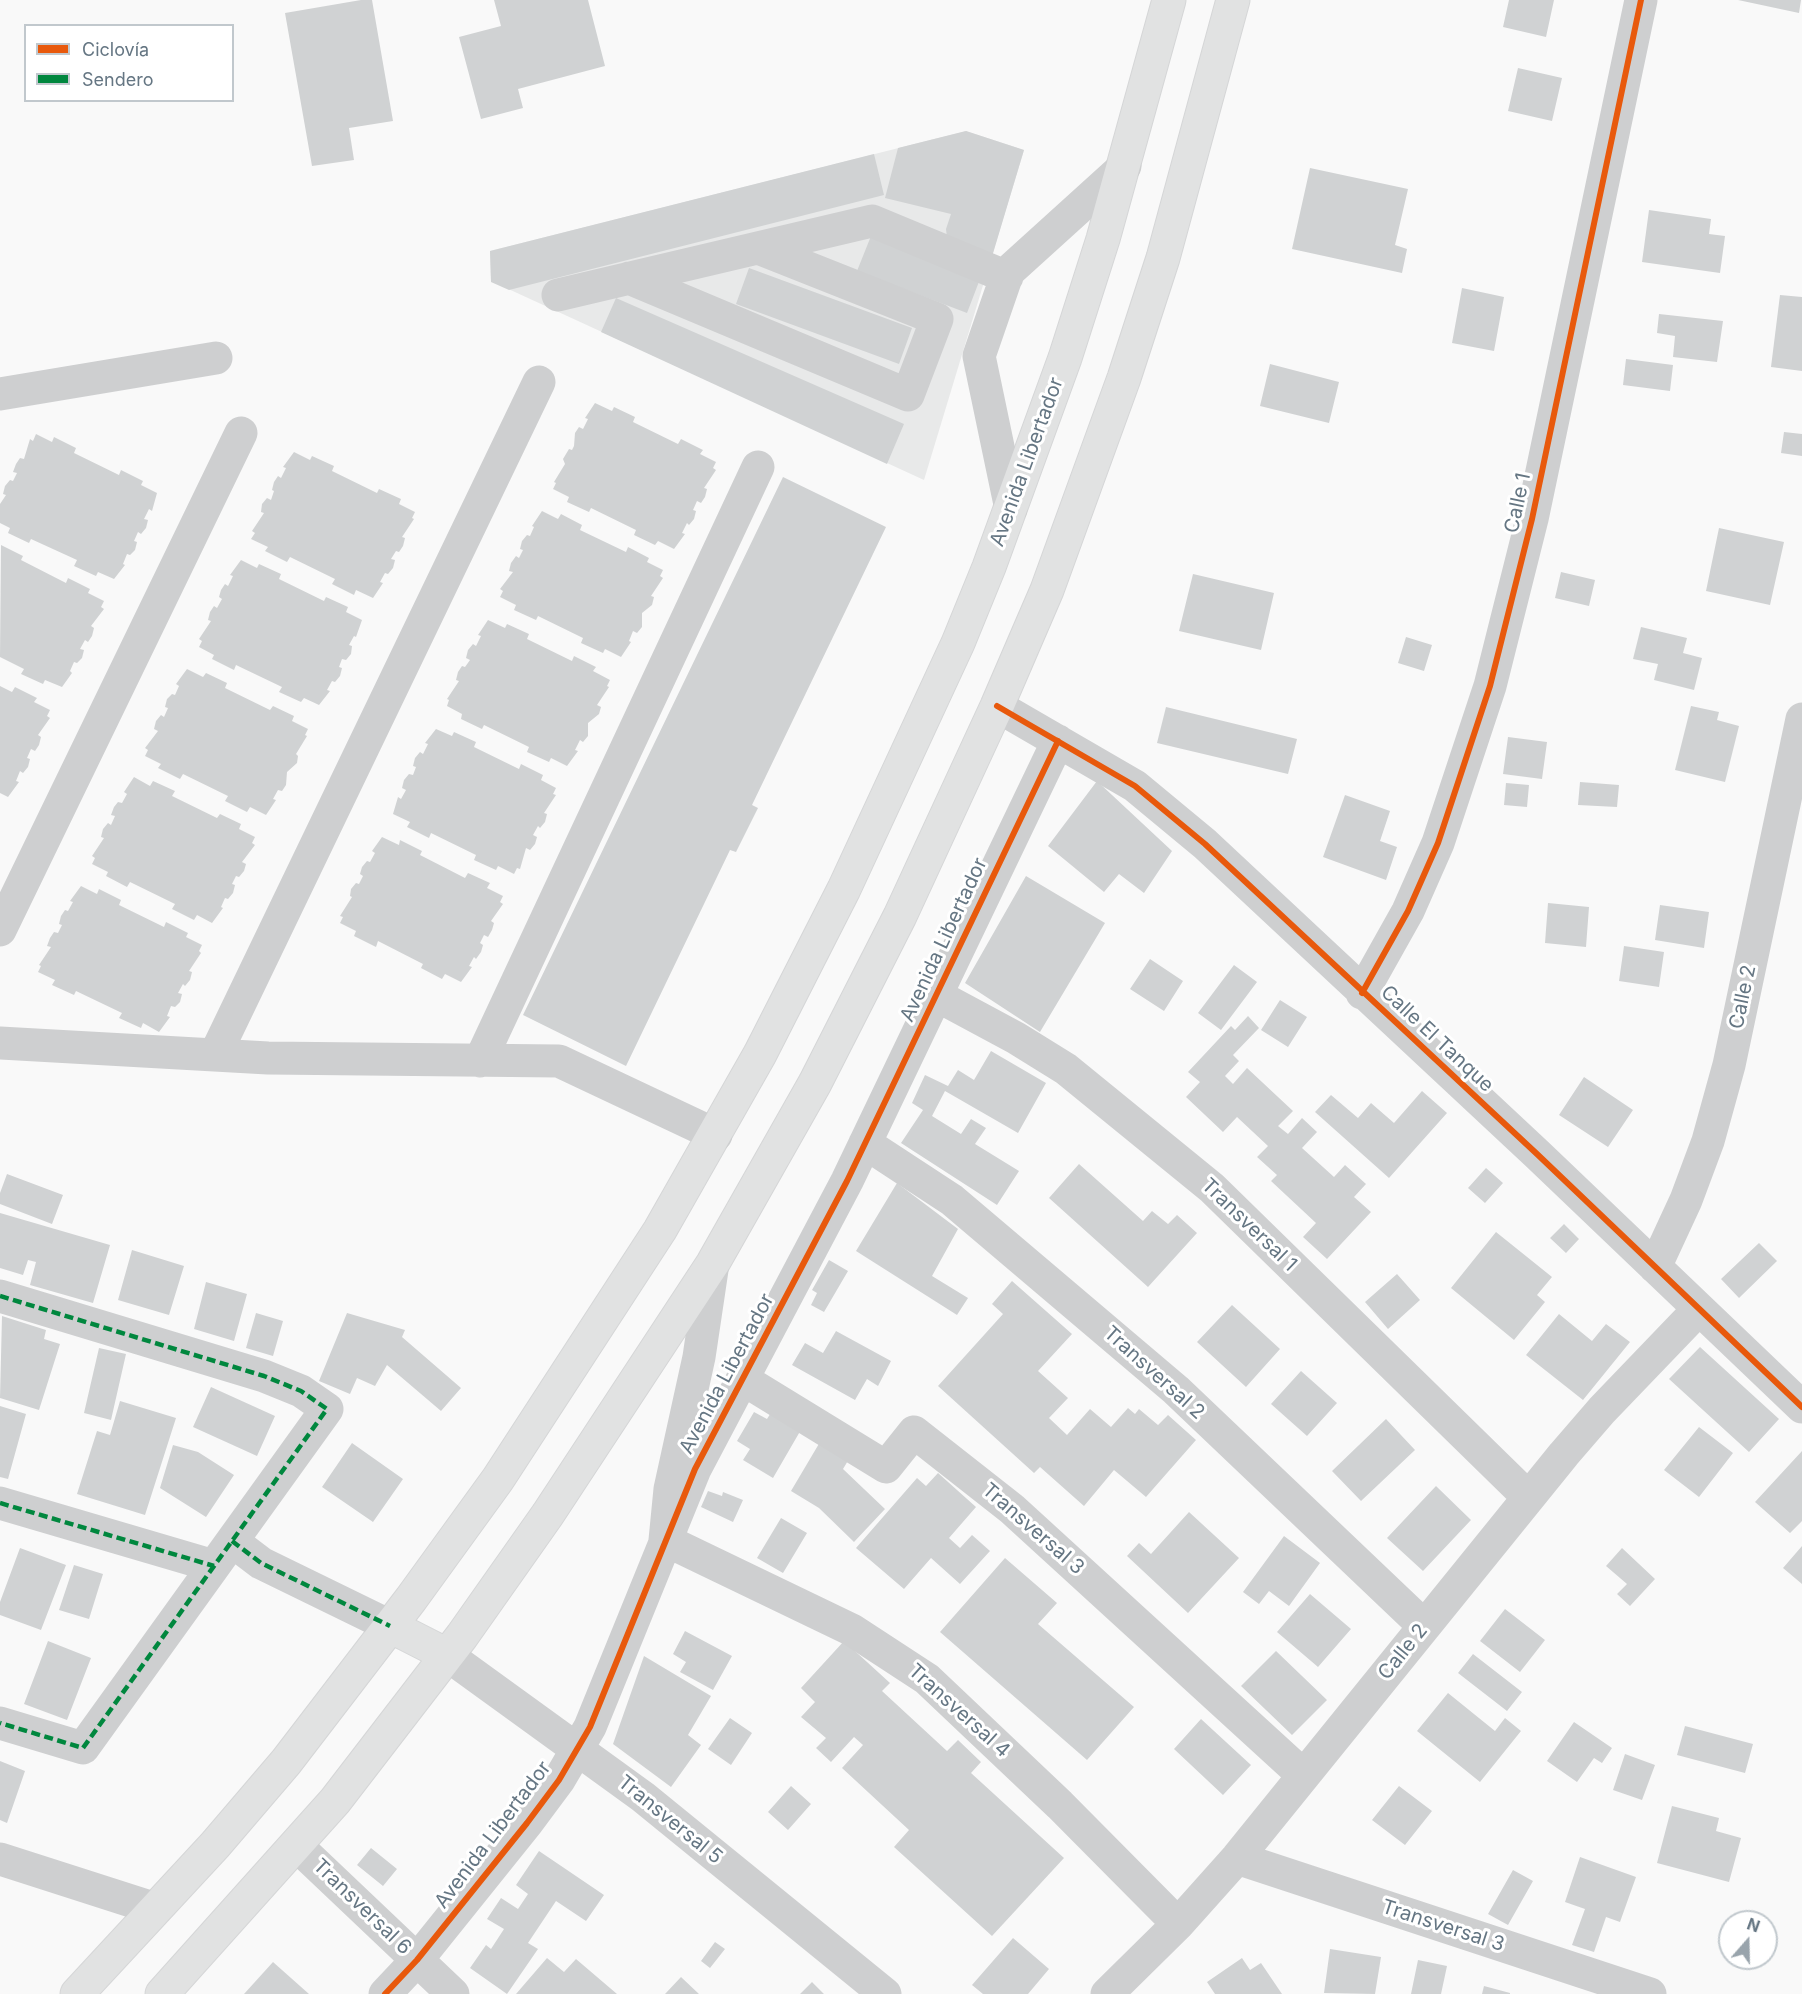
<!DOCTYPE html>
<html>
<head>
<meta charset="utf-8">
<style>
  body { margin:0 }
  #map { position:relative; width:1802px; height:1994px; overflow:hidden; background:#f9f9f9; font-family:Inter,sans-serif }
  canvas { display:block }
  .legend { position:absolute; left:24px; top:24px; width:210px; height:78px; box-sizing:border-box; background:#fff; border:2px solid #c1c8cd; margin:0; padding:8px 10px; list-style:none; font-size:18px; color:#657683 }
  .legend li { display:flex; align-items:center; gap:12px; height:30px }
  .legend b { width:30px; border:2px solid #c1c8cd }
  .north { position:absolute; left:1718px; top:1910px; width:60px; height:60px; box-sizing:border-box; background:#fff; border:2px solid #c1c8cd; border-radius:50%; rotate:20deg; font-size:16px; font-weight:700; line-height:24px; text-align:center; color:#657683 }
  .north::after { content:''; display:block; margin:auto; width:21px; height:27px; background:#99a4ac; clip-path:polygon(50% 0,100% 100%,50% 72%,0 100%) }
</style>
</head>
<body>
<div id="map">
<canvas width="1802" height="1994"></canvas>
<ul class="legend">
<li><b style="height:8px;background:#e8590c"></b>Ciclovía</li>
<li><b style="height:8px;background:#00873e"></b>Sendero</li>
</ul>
<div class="north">N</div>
</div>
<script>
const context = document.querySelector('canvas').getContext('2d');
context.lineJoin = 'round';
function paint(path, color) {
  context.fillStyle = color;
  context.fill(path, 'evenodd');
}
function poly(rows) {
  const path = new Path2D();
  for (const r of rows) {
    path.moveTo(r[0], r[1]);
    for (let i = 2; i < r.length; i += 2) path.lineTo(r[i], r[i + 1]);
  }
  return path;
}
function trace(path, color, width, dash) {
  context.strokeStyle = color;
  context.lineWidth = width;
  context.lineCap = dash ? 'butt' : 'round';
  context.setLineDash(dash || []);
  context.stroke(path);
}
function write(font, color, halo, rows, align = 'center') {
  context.font = font + ' Inter,sans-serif';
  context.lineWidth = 6;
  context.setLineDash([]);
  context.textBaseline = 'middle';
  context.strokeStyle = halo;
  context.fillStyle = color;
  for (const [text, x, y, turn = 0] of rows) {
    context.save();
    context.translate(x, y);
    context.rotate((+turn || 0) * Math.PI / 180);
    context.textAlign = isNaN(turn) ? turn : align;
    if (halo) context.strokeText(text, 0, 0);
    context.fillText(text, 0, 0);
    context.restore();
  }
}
paint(poly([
  [966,131,1024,150,924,480,491,281,490,251]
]), '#e8e9e9');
paint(poly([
  [361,0,372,0,393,121,349,128,354,160,312,166,285,13],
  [494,0,588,0,605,66,518,89,523,108,481,119,459,37,501,26],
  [1509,0,1554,0,1546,37,1503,27],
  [1738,0,1801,0,1799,13],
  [1518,68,1562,78,1552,121,1508,111],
  [966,131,1024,150,991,260,947,238,946,229,951,214,885,198,898,148],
  [874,154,884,195,509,290,491,282,490,251],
  [1310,168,1408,189,1395,245,1407,249,1402,273,1292,249],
  [1649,210,1711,219,1709,234,1725,236,1720,273,1642,262],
  [871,236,980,279,967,313,857,271],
  [749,268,912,328,899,364,736,304],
  [1462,288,1504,297,1494,351,1452,343],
  [1780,295,1802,297,1802,371,1771,367],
  [616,298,904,424,887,464,601,332],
  [1659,314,1723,321,1717,362,1673,357,1675,336,1657,333],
  [1626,359,1673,365,1670,391,1623,385],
  [1270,364,1339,382,1329,423,1260,406],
  [595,403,612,411,614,407,635,417,633,422,678,444,681,439,703,450,700,454,716,462,713,468,716,470,704,488,707,489,705,497,701,503,697,501,693,510,696,511,694,519,689,525,687,523,682,533,685,534,674,549,658,541,655,545,634,535,636,530,591,508,589,512,567,502,569,497,553,489,556,483,554,482,565,464,563,459,569,449,572,450,574,446,575,433,579,427,583,429,588,419,585,418],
  [1784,432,1802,434,1802,456,1781,453],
  [36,434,52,442,54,437,76,448,74,453,119,475,121,470,143,481,141,485,157,493,152,511,149,509,144,519,148,520,146,528,141,534,138,532,134,541,137,542,135,550,130,555,127,554,123,564,125,565,114,579,98,572,96,576,74,566,77,560,31,539,29,543,8,533,10,528,0,523,0,504,6,495,3,494,5,486,10,480,13,481,17,473,13,472,16,464,20,458,24,459,30,439,33,441],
  [294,452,310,460,312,456,334,466,332,471,377,493,379,489,401,499,399,504,415,512,412,518,414,519,402,537,405,538,403,546,399,552,396,551,391,559,395,560,393,568,388,574,385,573,380,582,383,583,373,598,356,590,354,595,332,584,335,579,290,557,287,562,265,551,268,547,251,539,255,533,252,531,264,513,261,512,262,504,267,498,271,500,274,491,272,490,274,482,278,476,281,478,286,468,283,467],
  [783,477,886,527,752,805,758,808,736,852,730,850,626,1066,523,1015],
  [542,511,558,519,561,514,582,525,580,530,626,552,628,547,649,558,647,562,663,570,660,576,663,578,651,596,654,597,652,605,642,613,642,627,637,633,633,631,629,641,631,642,621,657,605,649,603,653,581,643,583,638,538,616,536,620,514,610,516,605,500,597,503,591,500,589,513,572,509,571,511,563,516,556,519,558,523,550,520,549,522,541,527,535,530,536,534,527,532,526],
  [1719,528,1784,542,1770,605,1706,591],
  [1,545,23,556,21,560,66,583,68,578,90,589,88,593,104,601,101,607,104,609,91,626,94,628,92,636,88,642,85,640,80,649,84,650,82,658,77,663,74,662,70,671,72,673,62,687,45,680,43,684,21,674,24,669,0,657],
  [241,560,257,568,259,564,281,574,279,579,324,601,326,597,348,607,346,612,362,620,356,637,354,636,349,645,352,646,351,654,346,660,342,659,339,667,342,668,340,676,335,682,332,681,327,690,330,691,319,705,304,698,301,702,279,692,282,687,236,665,234,670,212,659,214,655,199,647,202,641,199,639,211,621,208,620,210,612,214,606,217,608,222,599,219,597,221,590,225,584,228,586,233,576,230,575],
  [1561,572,1595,580,1589,606,1555,598],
  [1193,574,1274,593,1261,650,1179,631],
  [488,620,505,628,507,624,529,634,527,639,572,661,574,656,596,667,593,671,610,680,607,686,609,687,597,705,601,707,599,714,588,723,588,736,583,742,580,740,575,750,578,751,567,766,551,758,549,762,527,752,529,747,484,725,482,729,461,719,462,714,447,706,449,700,447,699,459,681,456,680,458,672,462,666,465,667,470,660,466,658,468,650,473,644,476,646,481,636,478,635],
  [1641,627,1687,638,1683,653,1702,658,1694,690,1654,680,1658,664,1633,659],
  [1406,637,1432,645,1424,671,1398,663],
  [187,669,203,677,206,673,227,683,225,688,270,710,273,706,294,716,292,721,308,729,305,735,307,736,296,754,298,756,297,763,287,772,286,785,282,791,278,790,273,799,276,800,266,815,250,807,247,812,225,801,228,796,183,774,180,779,158,768,161,764,145,756,148,750,145,748,158,731,154,729,156,721,161,715,164,717,168,708,165,707,167,699,172,694,175,695,179,686,176,684],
  [0,686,12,692,15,687,37,698,34,702,50,710,47,716,50,718,38,735,41,737,39,745,35,751,31,749,27,758,30,759,28,767,23,773,20,771,16,781,19,782,8,797,0,793],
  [1691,706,1719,712,1717,720,1739,726,1725,782,1675,770],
  [1166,707,1297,739,1288,774,1157,743],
  [436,729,452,736,454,732,476,742,474,747,519,769,521,764,543,775,541,780,556,788,553,794,556,795,544,813,547,814,545,822,540,828,538,826,533,835,537,837,535,844,530,850,526,848,520,869,517,868,514,874,498,866,496,870,474,860,476,855,431,833,429,838,407,827,410,822,393,814,398,797,401,799,406,790,402,788,404,780,409,774,413,775,416,767,413,766,415,758,420,752,423,754,428,744,425,743],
  [1508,737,1547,742,1542,779,1503,774],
  [134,777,150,786,153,781,175,791,172,796,217,818,220,814,241,824,239,829,255,837,252,843,255,845,242,862,246,864,244,871,239,877,236,876,232,884,235,885,233,893,228,899,225,898,221,907,223,908,212,923,197,915,194,920,172,909,175,904,130,882,127,887,106,876,108,872,92,864,95,858,92,856,104,838,101,837,103,829,108,823,111,825,115,816,111,815,114,807,118,802,122,803,127,794,124,792],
  [1097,781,1172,851,1144,893,1119,874,1104,892,1048,846],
  [1580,782,1619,785,1617,807,1578,805],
  [1506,783,1529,785,1527,807,1504,805],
  [1345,795,1390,811,1380,841,1397,847,1386,880,1323,857],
  [382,837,399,845,400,840,422,851,420,855,465,878,468,873,490,883,487,888,503,896,500,902,503,904,491,921,494,923,492,930,488,937,484,935,480,943,483,945,481,952,476,959,474,957,469,966,472,967,461,982,445,974,442,979,421,968,423,964,378,941,376,947,354,936,356,931,340,923,343,917,340,916,352,897,350,896,351,889,356,883,359,884,363,876,360,874,362,867,367,861,370,862,375,853,372,851],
  [1026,876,1105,923,1040,1032,965,983],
  [81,886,97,894,99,889,121,900,119,905,164,927,166,922,188,933,186,937,202,945,199,951,201,953,189,971,192,972,190,980,185,986,183,984,178,993,182,994,180,1002,175,1007,171,1006,167,1016,170,1017,159,1032,143,1023,141,1028,119,1018,122,1013,76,991,74,995,52,985,55,980,38,972,41,966,39,965,51,947,47,946,50,938,54,932,58,933,62,925,59,924,61,916,65,910,68,911,73,902,70,901],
  [1548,903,1589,907,1586,947,1545,943],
  [1660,905,1709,912,1704,948,1655,940],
  [1624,946,1664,952,1659,987,1619,981],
  [1150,959,1183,981,1164,1011,1130,989],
  [1234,965,1257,982,1221,1030,1198,1013],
  [1280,1000,1307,1017,1288,1047,1261,1030],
  [1248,1016,1259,1028,1233,1055,1239,1061,1225,1076,1233,1084,1247,1068,1293,1111,1278,1126,1288,1134,1302,1118,1317,1132,1302,1148,1334,1177,1345,1165,1366,1184,1354,1197,1371,1212,1327,1259,1303,1237,1316,1223,1271,1181,1277,1175,1257,1157,1268,1146,1237,1117,1223,1132,1186,1097,1200,1082,1188,1072,1231,1026,1235,1030],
  [991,1051,1046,1083,1018,1133,945,1091,932,1116,961,1134,971,1119,986,1128,975,1144,1019,1171,997,1205,901,1143,923,1110,912,1103,925,1075,948,1086,958,1070,974,1080],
  [1584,1077,1633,1110,1608,1147,1559,1115],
  [1422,1091,1447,1113,1389,1178,1315,1112,1331,1095,1358,1118,1371,1103,1394,1123],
  [1079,1164,1143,1221,1152,1211,1168,1224,1177,1215,1197,1233,1148,1287,1049,1198],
  [1486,1168,1503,1183,1485,1203,1468,1188],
  [7,1174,63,1195,52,1224,0,1204,0,1193],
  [897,1183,958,1229,932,1276,968,1298,957,1315,856,1251],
  [0,1213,110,1245,93,1303,30,1285,36,1262,28,1260,23,1275,0,1268],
  [1564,1224,1579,1239,1566,1253,1550,1238],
  [1496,1232,1552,1277,1537,1295,1545,1302,1514,1340,1451,1288],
  [1759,1243,1777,1261,1739,1298,1721,1279],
  [132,1250,184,1266,169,1315,118,1300],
  [829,1260,848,1271,824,1312,811,1305,817,1293,812,1290],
  [1397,1274,1420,1300,1388,1329,1365,1302],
  [1012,1281,1072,1334,1038,1371,1068,1398,1049,1418,1067,1435,1090,1409,1111,1427,1128,1408,1135,1414,1139,1409,1158,1425,1168,1415,1196,1440,1146,1497,1114,1470,1084,1506,1040,1467,1034,1473,938,1386,1003,1314,992,1304],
  [206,1282,247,1294,234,1341,194,1329],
  [1232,1305,1280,1349,1246,1387,1197,1342],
  [256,1313,283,1321,273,1356,246,1348],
  [347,1313,405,1330,402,1337,461,1388,441,1411,387,1365,375,1386,357,1378,350,1394,319,1381],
  [1559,1314,1592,1341,1606,1324,1630,1342,1583,1400,1526,1355],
  [2,1316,46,1330,44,1339,60,1344,39,1410,0,1398],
  [836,1331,891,1361,878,1386,867,1379,855,1400,792,1365,805,1343,823,1353],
  [1700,1347,1779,1419,1749,1452,1669,1379],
  [99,1348,126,1354,111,1420,84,1413],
  [1301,1371,1337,1403,1307,1436,1271,1404],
  [211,1387,275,1416,257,1456,193,1427],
  [120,1401,176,1418,145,1515,77,1494,97,1431,110,1435],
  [0,1406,26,1414,8,1479,0,1477],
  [772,1411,802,1428,773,1478,743,1460,750,1449,737,1441,754,1412,767,1419],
  [1386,1419,1415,1450,1361,1501,1332,1471],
  [1699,1427,1733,1453,1699,1497,1664,1470],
  [820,1442,849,1459,843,1469,885,1509,854,1542,819,1508,791,1491],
  [352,1443,403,1479,373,1522,322,1487],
  [173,1445,198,1452,234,1475,206,1517,160,1488],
  [1802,1451,1802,1521,1790,1533,1755,1502],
  [938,1473,976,1507,949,1538,960,1548,972,1535,990,1551,960,1584,931,1558,904,1589,856,1548,917,1478,926,1486],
  [1436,1486,1471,1520,1423,1571,1387,1538],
  [708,1491,722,1496,723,1492,743,1500,733,1522,701,1507],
  [1189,1512,1239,1558,1188,1613,1127,1556,1139,1543,1151,1554],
  [781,1518,807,1533,783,1573,757,1558],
  [1284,1536,1320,1563,1289,1606,1269,1591,1259,1604,1243,1592],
  [1802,1546,1802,1584,1783,1568],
  [20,1548,66,1565,41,1630,0,1615,0,1602],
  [1622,1548,1655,1579,1630,1606,1617,1594,1627,1584,1606,1566],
  [1005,1558,1057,1603,1038,1624,1134,1707,1087,1760,940,1632],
  [74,1565,103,1574,89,1619,59,1610],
  [1310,1594,1351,1629,1318,1667,1277,1632],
  [1505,1609,1545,1640,1520,1672,1480,1641],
  [685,1631,732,1656,713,1690,680,1672,686,1662,673,1654],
  [48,1641,91,1658,67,1720,24,1704],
  [844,1641,890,1683,882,1691,947,1751,958,1740,981,1762,971,1773,1064,1858,992,1936,894,1847,909,1830,842,1768,863,1745,854,1737,831,1762,816,1748,826,1738,801,1717,815,1702,801,1688],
  [1276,1651,1327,1700,1292,1735,1241,1686],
  [1473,1654,1522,1692,1507,1711,1458,1673],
  [644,1656,711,1696,688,1735,701,1745,671,1787,613,1744],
  [1448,1693,1495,1731,1505,1718,1521,1731,1480,1782,1417,1731],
  [730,1718,752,1733,731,1765,708,1749],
  [1201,1719,1251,1765,1223,1795,1174,1749],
  [1574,1722,1612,1748,1602,1763,1594,1758,1577,1782,1547,1761],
  [1685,1726,1753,1744,1745,1773,1677,1755],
  [1625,1754,1655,1765,1642,1800,1613,1790],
  [0,1761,25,1771,7,1823,0,1820],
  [791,1786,811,1804,788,1830,768,1812],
  [1399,1786,1432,1811,1405,1845,1372,1820],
  [1672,1806,1719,1818,1716,1831,1741,1838,1729,1882,1657,1863],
  [371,1848,397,1869,383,1886,357,1865],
  [539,1851,604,1895,586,1921,556,1901,528,1943,538,1949,507,1994,470,1968,486,1945,491,1949,504,1929,487,1919,501,1898,518,1909,528,1894,516,1885],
  [1580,1857,1636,1877,1620,1922,1606,1917,1594,1952,1572,1945,1585,1909,1565,1902],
  [1513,1870,1533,1881,1508,1925,1488,1914],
  [1013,1938,1049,1969,1028,1994,983,1994,972,1985],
  [715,1942,725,1949,710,1968,701,1961],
  [1330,1949,1381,1957,1375,1994,1324,1993],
  [547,1958,564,1972,576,1959,617,1994,516,1994],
  [1242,1958,1250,1970,1261,1963,1282,1994,1215,1994,1207,1982],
  [1418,1960,1447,1966,1441,1994,1411,1994],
  [273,1962,309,1994,244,1994],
  [681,1977,699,1994,665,1994],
  [812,1982,824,1994,800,1994],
  [1484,1986,1510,1993,1510,1994,1482,1994]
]), '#d0d2d3');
const major = poly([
  [390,1626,447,1655],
  [77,1994,215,1845,286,1762,411,1599,498,1479,660,1230,760,1054,844,889,958,643,989,567,1065,358,1103,239,1169,0],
  [162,1994,335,1801,462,1636,548,1514,713,1263,815,1083,900,916,997,706,1047,590,1124,378,1163,258,1233,0]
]);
trace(major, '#d5d6d7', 35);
trace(poly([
  [629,278,908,395,937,319,758,248],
  [558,295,872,221,1007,277],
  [0,394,216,358],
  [1011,509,979,356,1008,272,1125,166],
  [997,706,1135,786,1205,844,1537,1154,1802,1407],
  [0,930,241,433],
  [1362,993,1408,911,1438,843,1490,686,1532,519,1641,0],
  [936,995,1016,1038,1066,1069,1212,1188,1528,1497],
  [0,1043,268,1058,559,1061,716,1135],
  [215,1055,539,382],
  [480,1061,758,467],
  [865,1143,952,1200,1176,1390,1424,1626],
  [713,1263,699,1357,670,1489,665,1540,852,1630,927,1679,1060,1805,1178,1924],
  [1655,1267,1686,1200,1708,1141,1729,1065,1802,719],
  [0,1296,264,1376,301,1391,327,1409,83,1748,0,1723],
  [744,1380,886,1467,914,1432,1012,1509,1303,1775],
  [0,1503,214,1566],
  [232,1541,261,1563,390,1626],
  [447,1655,643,1797,885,1994],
  [296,1845,453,1994],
  [1237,1858,1650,1994],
  [0,1859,156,1909],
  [385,1994,417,1960,527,1823,559,1780,590,1727,695,1469,847,1181,1058,741],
  [1107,1994,1178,1924,1237,1858,1564,1454,1602,1410,1699,1309]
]), '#cecfd0', 33);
trace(major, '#e1e2e2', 33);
trace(poly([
  [0,1296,264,1376,301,1391,327,1409,83,1748,0,1723],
  [0,1503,214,1566],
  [232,1541,261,1563,390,1626]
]), '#00873e', 4.5, [9, 4.5]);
trace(poly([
  [997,706,1135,786,1205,844,1537,1154,1802,1407],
  [1362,993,1408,911,1438,843,1490,686,1532,519,1641,0],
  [385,1994,417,1960,527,1823,559,1780,590,1727,695,1469,847,1181,1058,741]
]), '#e8590c', 6);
write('20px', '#657683', '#fff', [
  ["Avenida Libertador",1027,462,-70],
  ["Calle 1",1518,503,-78],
  ["Avenida Libertador",944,940,-65],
  ["Calle 2",1743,997,-78],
  ["Calle El Tanque",1437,1039,43],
  ["Transversal 1",1249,1225,44],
  ["Transversal 2",1154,1373,42],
  ["Avenida Libertador",727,1374,-62],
  ["Transversal 3",1033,1529,41],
  ["Calle 2",1403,1652,-51],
  ["Transversal 4",959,1711,42],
  ["Transversal 5",670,1820,39],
  ["Avenida Libertador",493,1835,-53],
  ["Transversal 6",362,1907,44],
  ["Transversal 3",1443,1926,18]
]);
</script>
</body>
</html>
